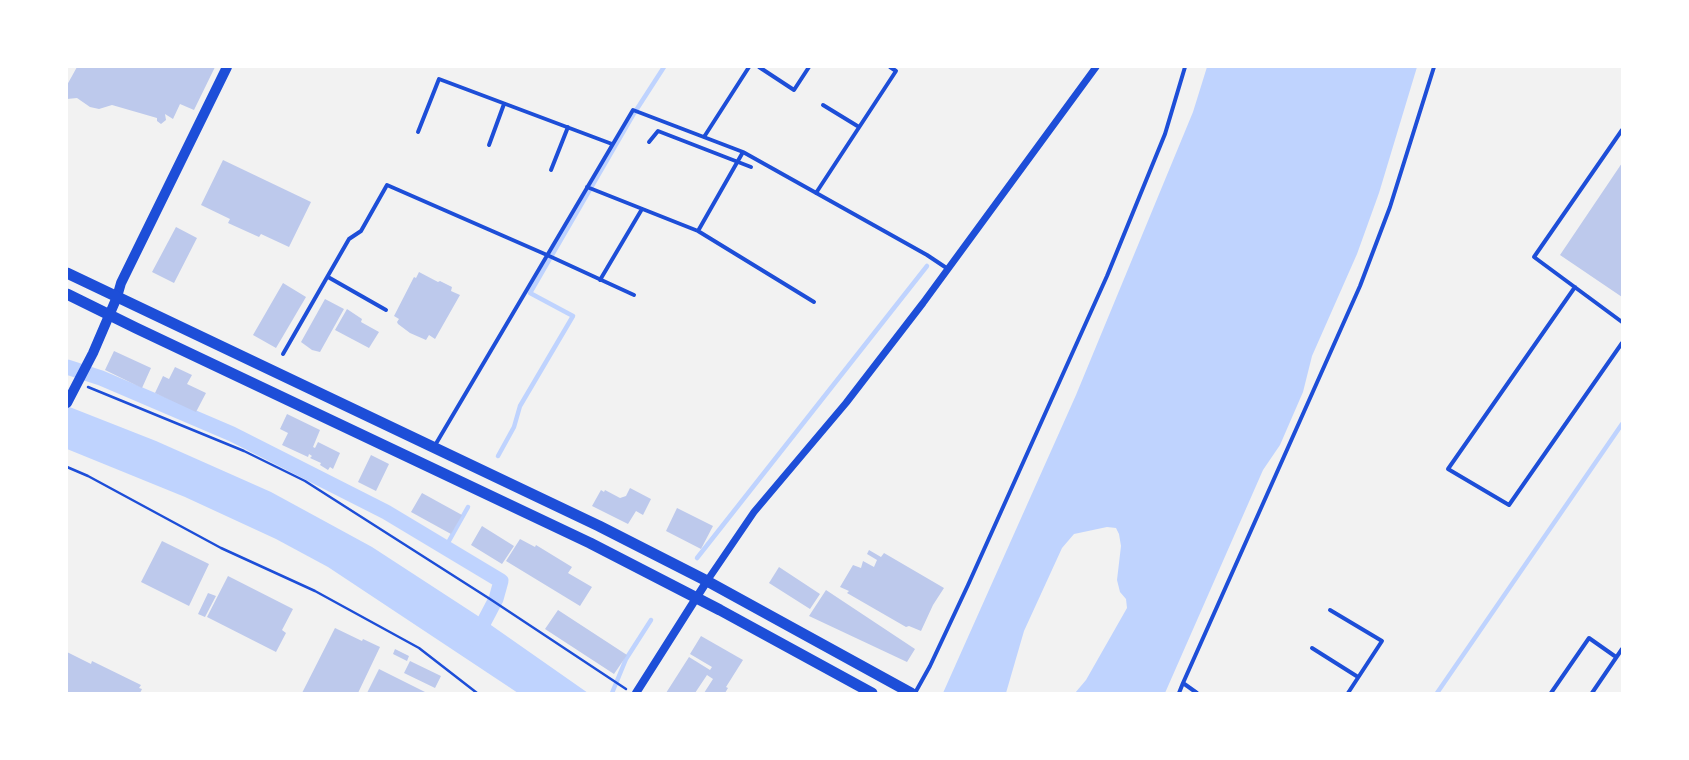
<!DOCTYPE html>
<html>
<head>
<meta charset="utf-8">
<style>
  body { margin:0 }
  #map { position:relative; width:1689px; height:760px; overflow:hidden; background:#f2f2f2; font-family:Arial,sans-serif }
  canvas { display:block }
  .frame { position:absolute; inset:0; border:68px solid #fff; pointer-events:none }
</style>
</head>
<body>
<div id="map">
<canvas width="1689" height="760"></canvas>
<div class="frame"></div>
</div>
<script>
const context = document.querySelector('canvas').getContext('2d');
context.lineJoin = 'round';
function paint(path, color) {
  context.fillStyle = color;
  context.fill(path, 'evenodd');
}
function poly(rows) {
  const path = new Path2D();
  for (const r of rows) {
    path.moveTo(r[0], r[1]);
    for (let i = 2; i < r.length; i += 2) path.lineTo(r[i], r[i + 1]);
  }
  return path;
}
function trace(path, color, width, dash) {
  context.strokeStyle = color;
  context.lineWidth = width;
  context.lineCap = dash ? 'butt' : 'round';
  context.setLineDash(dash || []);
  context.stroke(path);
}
paint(poly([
  [1207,67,1417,67,1379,193,1357,254,1312,356,1303,392,1280,445,1263,470,1165,693,1075,693,1086,680,1127,608,1126,599,1120,592,1117,580,1121,546,1119,534,1116,528,1107,527,1074,534,1062,548,1024,631,1006,693,943,693,1076,395,1193,112],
  [67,406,156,441,271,492,372,547,478,616,588,693,518,693,328,567,276,539,185,497,67,449]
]), '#bfd3fe');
trace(poly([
  [498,456,514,427,520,406,573,316,530,293,633,115,664,67],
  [445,548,468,507],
  [697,558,927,266],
  [612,693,626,659,651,620],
  [1437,693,1622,424]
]), '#bfd3fe', 4.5);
trace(poly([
  [67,367,101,378,232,434,386,512,501,581,496,599,475,639]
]), '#bfd3fe', 15);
paint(poly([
  [77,67,215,67,194,110,180,104,173,119,165,114,166,120,161,124,157,121,157,118,112,105,99,109,90,107,77,98,67,99,67,85],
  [223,160,311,202,289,247,261,234,259,237,228,223,230,219,201,205],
  [1622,163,1622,297,1560,255],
  [176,227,197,238,174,283,152,272],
  [419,272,438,282,440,281,452,287,451,291,460,295,435,339,429,335,426,340,410,333,398,324,397,322,399,319,394,316,414,277,416,278],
  [283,283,306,297,276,348,253,335],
  [325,299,344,309,320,352,312,350,301,342],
  [347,309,362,319,361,322,379,332,369,348,335,330],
  [114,351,151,368,142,388,105,370],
  [175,367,192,375,187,384,206,393,196,412,155,393,163,376,169,379],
  [287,414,320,430,313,447,315,448,318,442,340,453,333,469,330,467,328,470,320,465,321,463,310,458,312,456,309,454,308,457,282,445,288,433,280,429],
  [371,455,389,464,376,491,358,482],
  [630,488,651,499,643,515,636,511,628,524,592,506,601,490,604,492,605,490,620,498,626,496],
  [422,493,462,515,451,534,411,512],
  [677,508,713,526,701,549,666,531],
  [482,526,514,546,502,564,471,545],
  [520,539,535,547,536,545,572,567,568,573,592,587,580,606,506,561],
  [162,541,209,564,189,606,141,582],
  [869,550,881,557,884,553,944,588,933,605,921,631,909,626,906,627,847,593,849,591,840,587,853,565,861,568,863,561,874,567,877,560,867,554],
  [779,567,820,594,810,609,769,583],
  [228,576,293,609,282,630,286,633,276,652,207,617],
  [826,590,915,649,907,662,809,616],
  [208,593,216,596,205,617,198,614],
  [558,610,627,655,614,674,545,629],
  [335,628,362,641,363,639,380,647,358,693,302,693],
  [701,636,743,660,726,687,728,688,725,693,704,693,713,679,707,675,695,693,666,693,689,657,710,670,712,667,690,654],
  [395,649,409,656,407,661,393,654],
  [67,652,91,664,92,661,141,685,139,688,142,689,140,693,67,693],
  [410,661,441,676,435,688,404,673],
  [379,669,427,693,367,693]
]), '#bdc9ec');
trace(poly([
  [88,387,244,451,305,481,490,599,626,689],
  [67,467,88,476,221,548,315,591,419,648,477,693]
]), '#1d4ed8', 2.5);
trace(poly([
  [759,67,794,90,809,67],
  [823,105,859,127],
  [1622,130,1534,257,1622,322],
  [418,132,439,79,612,144],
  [704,137,749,67],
  [649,142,658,131,751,167],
  [489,145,504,104],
  [743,152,698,231,814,302],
  [551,170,568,127],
  [587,187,698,231],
  [816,193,896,71,890,67],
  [328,277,386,310],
  [600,280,642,209],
  [1575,287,1448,469,1509,505,1622,343],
  [283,354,349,239,361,231,387,185,547,255,634,295],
  [434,447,633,110,743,152,927,255,948,269],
  [1330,610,1382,641,1348,693],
  [1312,648,1358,677],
  [915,693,930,666,968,585,1107,276,1165,134,1185,67],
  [1179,693,1183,683],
  [1197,693,1183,683,1360,286,1390,207,1434,67],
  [1551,693,1589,638,1616,657],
  [1592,693,1622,649]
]), '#1d4ed8', 4);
trace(poly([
  [707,581,754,512,846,403,923,303,1096,67]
]), '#1d4ed8', 7);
trace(poly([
  [636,693,707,581]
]), '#1d4ed8', 8);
trace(poly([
  [67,403,93,353,117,297,121,283,227,67]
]), '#1d4ed8', 10);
trace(poly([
  [67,273,599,526,707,581,911,693],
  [67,294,136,328,590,543,720,610,872,693]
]), '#1d4ed8', 11);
</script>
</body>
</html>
